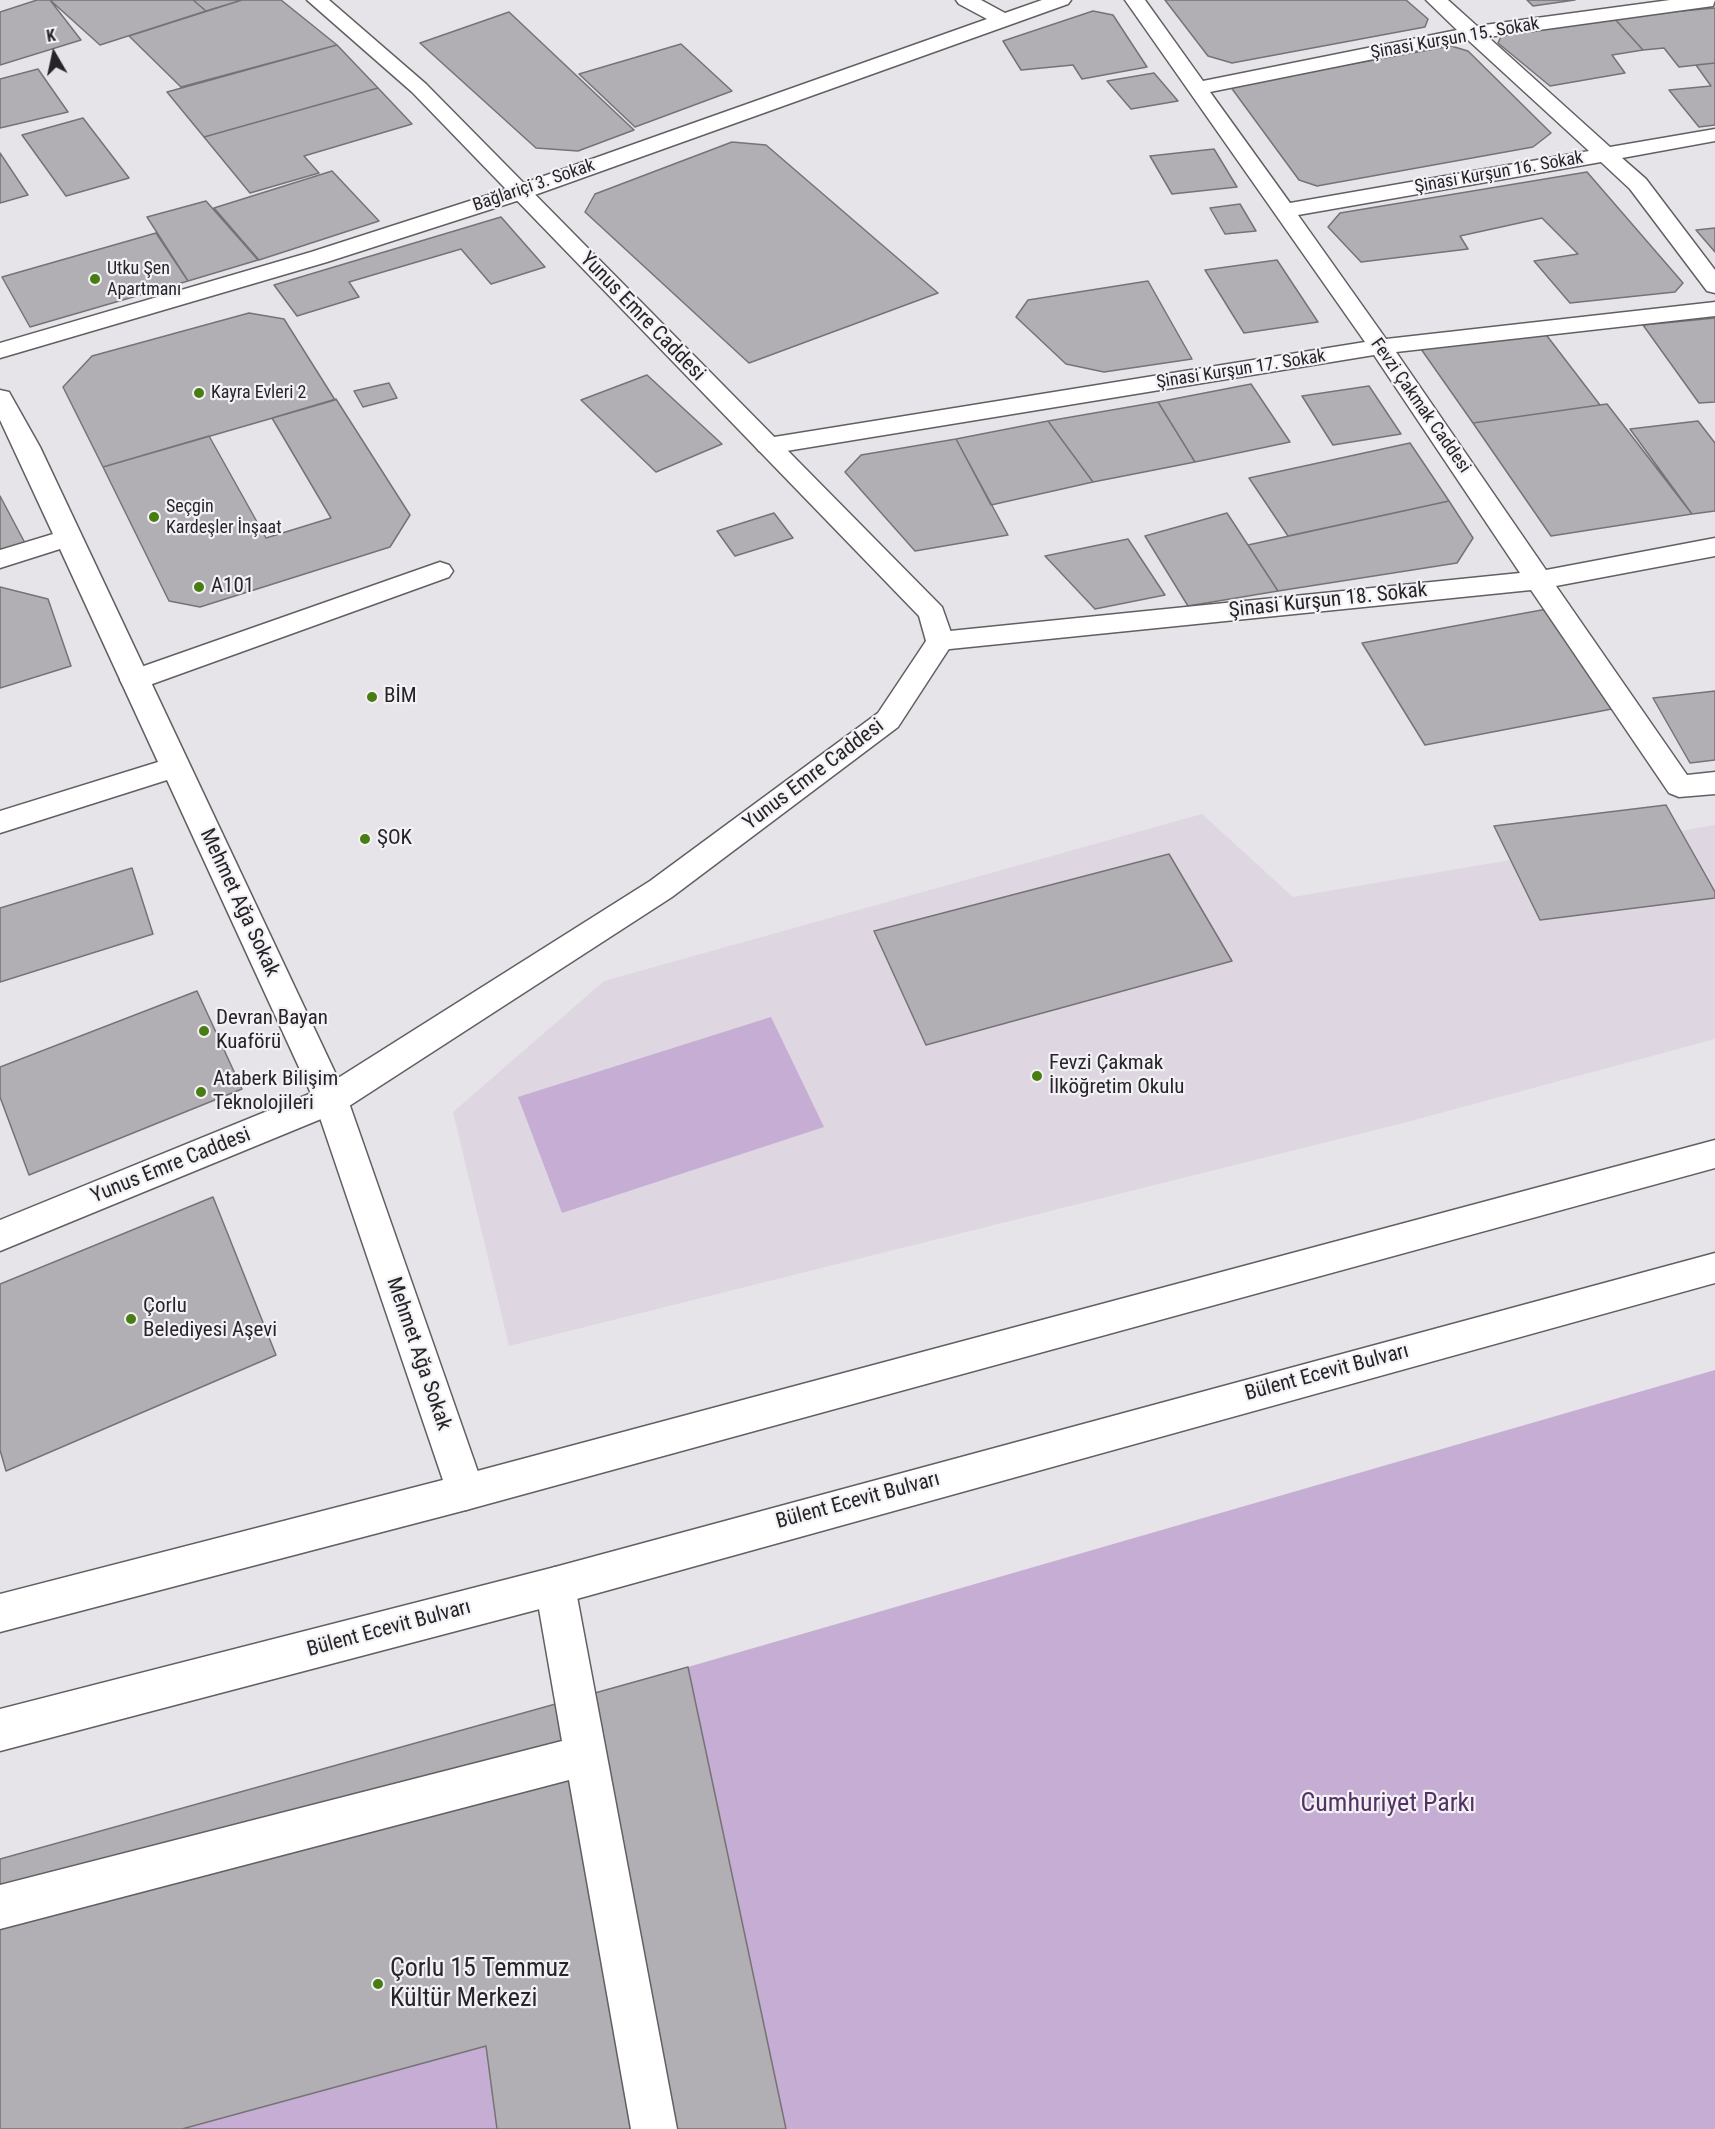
<!DOCTYPE html>
<html>
<head>
<meta charset="utf-8">
<style>
  body { margin:0 }
  #map { position:relative; width:1715px; height:2129px; overflow:hidden; background:#e6e4e8; font-family:"Roboto Condensed",sans-serif }
  canvas { display:block }
  .north { position:absolute; left:24px; top:24px; width:60px; height:60px; -webkit-text-stroke:4px #f3f1f5; paint-order:stroke; rotate:351deg; font-size:16px; font-weight:700; line-height:24px; text-align:center; color:#252426 }
  .north::after { content:''; display:block; margin:auto; width:21px; height:27px; background:#252426; clip-path:polygon(50% 0,100% 100%,50% 72%,0 100%) }
</style>
</head>
<body>
<div id="map">
<canvas width="1715" height="2129"></canvas>
<div class="north">K</div>
</div>
<script>
const context = document.querySelector('canvas').getContext('2d');
context.lineJoin = 'round';
function paint(path, color) {
  context.fillStyle = color;
  context.fill(path, 'evenodd');
}
function poly(rows) {
  const path = new Path2D();
  for (const r of rows) {
    path.moveTo(r[0], r[1]);
    for (let i = 2; i < r.length; i += 2) path.lineTo(r[i], r[i + 1]);
  }
  return path;
}
function trace(path, color, width, dash) {
  context.strokeStyle = color;
  context.lineWidth = width;
  context.lineCap = dash ? 'butt' : 'round';
  context.setLineDash(dash || []);
  context.stroke(path);
}
function write(font, color, halo, rows, align = 'center') {
  context.font = font + ' "Roboto Condensed",sans-serif';
  context.lineWidth = 4.5;
  context.setLineDash([]);
  context.textBaseline = 'middle';
  context.strokeStyle = halo;
  context.fillStyle = color;
  for (const [text, x, y, turn = 0] of rows) {
    context.save();
    context.translate(x, y);
    context.rotate((+turn || 0) * Math.PI / 180);
    context.textAlign = isNaN(turn) ? turn : align;
    if (halo) context.strokeText(text, 0, 0);
    context.fillText(text, 0, 0);
    context.restore();
  }
}
paint(poly([
  [1202,814,1293,897,1715,825,1715,1039,1407,1122,509,1346,453,1112,604,981]
]), '#ded7e2');
paint(poly([
  [771,1017,824,1127,562,1213,518,1097],
  [1715,1370,1715,2129,0,2129,0,1859,688,1667]
]), '#c5add3');
const building = poly([
  [37,0,50,0,81,40,0,65,0,12,37,0],
  [50,0,193,0,206,11,100,45,50,0],
  [193,0,242,0,206,11,193,0],
  [242,0,281,0,337,45,181,87,129,36,242,0],
  [1165,0,1406,0,1428,19,1425,27,1232,63,1208,56,1165,0],
  [1527,0,1575,0,1533,6,1527,0],
  [1715,8,1715,63,1679,67,1664,48,1643,50,1613,17,1715,8],
  [1093,11,1113,15,1147,67,1082,79,1073,65,1021,70,1003,41,1093,11],
  [509,12,634,130,578,151,536,148,420,43,509,12],
  [1613,17,1643,50,1612,55,1625,73,1550,86,1498,43,1502,34,1613,17],
  [681,44,732,91,635,127,579,74,681,44],
  [337,45,378,88,204,137,167,92,337,45],
  [1451,46,1468,51,1551,133,1533,147,1317,186,1299,180,1230,86,1451,46],
  [1715,63,1715,125,1699,127,1669,90,1711,86,1696,65,1715,63],
  [38,69,68,112,0,128,0,79,38,69],
  [1154,73,1178,101,1131,109,1107,81,1154,73],
  [378,88,412,124,304,156,319,173,250,193,204,137,378,88],
  [83,118,129,178,66,196,22,135,83,118],
  [732,142,766,145,938,293,749,363,585,212,595,194,732,142],
  [1214,149,1237,187,1172,194,1150,156,1214,149],
  [0,153,28,195,0,203,0,153],
  [332,171,379,221,259,260,214,208,332,171],
  [1587,172,1683,283,1675,292,1570,303,1534,261,1578,254,1542,218,1460,236,1468,249,1361,262,1328,227,1340,213,1587,172],
  [206,201,258,260,188,281,147,217,206,201],
  [1240,204,1256,231,1225,234,1210,208,1240,204],
  [501,217,545,267,491,284,461,249,349,282,359,297,297,316,274,285,501,217],
  [1715,228,1715,252,1696,230,1715,228],
  [156,233,188,281,30,327,2,277,156,233],
  [1277,260,1318,322,1244,333,1205,270,1277,260],
  [1148,281,1192,359,1104,372,1066,364,1016,317,1028,300,1148,281],
  [249,313,284,319,335,400,103,467,63,387,92,356,249,313],
  [1715,318,1715,402,1699,403,1643,325,1715,318],
  [1544,332,1600,405,1473,423,1421,349,1544,332],
  [647,375,685,410,722,444,656,472,581,400,647,375],
  [389,383,397,398,363,407,354,391,389,383],
  [1251,384,1290,442,1195,462,1158,402,1251,384],
  [1369,386,1401,434,1333,445,1302,396,1369,386],
  [336,399,410,515,390,547,200,607,169,601,103,467,209,436,266,538,331,518,272,418,336,399],
  [1158,402,1195,462,1093,482,1048,421,1158,402],
  [1607,404,1692,514,1551,536,1473,423,1607,404],
  [1048,421,1093,482,991,505,956,439,1048,421],
  [1698,421,1715,443,1715,511,1692,514,1630,429,1698,421],
  [956,439,1008,535,915,551,845,472,861,455,956,439],
  [1410,443,1449,501,1288,536,1249,478,1410,443],
  [0,496,25,543,0,550,0,496],
  [1449,501,1473,538,1457,563,1278,591,1248,545,1449,501],
  [774,513,793,538,735,556,717,531,774,513],
  [1227,513,1278,591,1188,606,1145,536,1227,513],
  [1128,539,1165,595,1095,609,1045,556,1128,539],
  [0,587,48,599,71,666,0,688,0,587],
  [1547,609,1617,708,1425,745,1362,643,1547,609],
  [1715,691,1715,760,1690,763,1653,698,1715,691],
  [1666,805,1715,892,1715,898,1540,920,1494,826,1666,805],
  [1169,854,1232,961,926,1045,874,931,1169,854],
  [132,868,153,934,0,982,0,908,132,868],
  [197,991,242,1089,29,1175,0,1097,0,1067,197,991],
  [213,1197,276,1355,6,1471,0,1450,0,1284,213,1197],
  [688,1667,786,2129,0,2129,0,1859,688,1667],
  [486,2046,497,2129,182,2129,486,2046]
]);
paint(building, '#b1afb3');
trace(building, '#757376', 1.5);
const lane = poly([
  [440,562,449,565,453,571,449,577,144,687,134,690,124,687,120,680,124,673,440,562],
  [555,1567,569,1573,575,1586,677,2129,631,2129,569,1780,0,1929,0,1885,562,1741,535,1586,541,1573,555,1567]
]);
const street = poly([
  [956,0,981,0,1005,13,1042,0,1071,0,1068,4,529,197,327,262,0,358,0,343,311,252,513,187,987,19,959,4,956,0],
  [1125,0,1145,0,1203,81,1457,30,1426,0,1448,0,1477,26,1670,0,1715,0,1713,6,1488,37,1610,147,1715,129,1715,141,1622,158,1646,179,1715,270,1715,293,1707,291,1630,189,1601,162,1298,215,1386,339,1715,302,1715,316,1396,352,1546,570,1715,538,1715,556,1556,586,1687,775,1715,772,1715,794,1679,797,1669,793,1531,590,940,650,930,648,926,641,930,634,940,632,1520,573,1374,355,768,454,759,451,755,446,759,441,768,438,1365,342,1125,0],
  [1468,40,1589,151,1290,203,1210,92,1468,40],
  [0,390,9,392,40,447,348,1100,485,1492,480,1505,466,1510,452,1505,447,1492,314,1100,167,780,0,833,0,811,158,762,60,549,0,568,0,550,53,534,0,420,0,390]
]);
const secondary = poly([
  [307,0,329,0,426,84,942,607,954,641,898,727,672,897,343,1110,0,1251,0,1220,319,1090,650,881,878,713,926,641,919,616,412,92,307,0]
]);
const primary = poly([
  [1715,1140,1715,1168,466,1510,0,1632,0,1594,466,1474,1715,1140],
  [1715,1253,1715,1283,555,1605,0,1751,0,1709,555,1567,1715,1253]
]);
trace(lane, '#615f62', 3);
trace(street, '#615f62', 3);
trace(secondary, '#615f62', 3);
trace(primary, '#615f62', 3);
paint(lane, '#fff');
paint(street, '#fff');
paint(secondary, '#fff');
paint(primary, '#fff');
for (const [x, y, r, color] of [
  [95,279,6,"#487d12"],
  [199,393,6,"#487d12"],
  [154,517,6,"#487d12"],
  [199,587,6,"#487d12"],
  [372,697,6,"#487d12"],
  [365,839,6,"#487d12"],
  [204,1031,6,"#487d12"],
  [1037,1076,6,"#487d12"],
  [201,1092,6,"#487d12"],
  [131,1319,6,"#487d12"],
  [378,1984,6,"#487d12"]
]) {
  const dot = new Path2D();
  dot.arc(x, y, r, 0, 2 * Math.PI);
  context.fillStyle = color;
  context.fill(dot);
  trace(dot, '#f3f1f5', 2);
}
write('18px', '#252426', '#f3f1f5', [
  ["Şinasi Kurşun 15. Sokak",1455,39,-10],
  ["Şinasi Kurşun 16. Sokak",1499,173,-10],
  ["Bağlariçi 3. Sokak",534,186,-19],
  ["Şinasi Kurşun 17. Sokak",1241,370,-9],
  ["Fevzi Çakmak Caddesi",1420,406,55]
]);
write('18px', '#252426', '#f3f1f5', [
  ["Utku Şen",107,269],
  ["Apartmanı",107,290],
  ["Kayra Evleri 2",211,393],
  ["Seçgin",166,507],
  ["Kardeşler İnşaat",166,528]
], 'left');
write('21px', '#252426', '#f3f1f5', [
  ["Yunus Emre Caddesi",642,317,46],
  ["Şinasi Kurşun 18. Sokak",1328,601,-6],
  ["Yunus Emre Caddesi",814,775,-37],
  ["Mehmet Ağa Sokak",239,903,65],
  ["Yunus Emre Caddesi",171,1166,-22],
  ["Mehmet Ağa Sokak",418,1354,71],
  ["Bülent Ecevit Bulvarı",1327,1373,-15],
  ["Bülent Ecevit Bulvarı",858,1501,-15],
  ["Bülent Ecevit Bulvarı",389,1629,-15]
]);
write('21px', '#252426', '#f3f1f5', [
  ["A101",211,587],
  ["BİM",384,697],
  ["ŞOK",377,839],
  ["Devran Bayan",216,1019],
  ["Kuaförü",216,1043],
  ["Fevzi Çakmak",1049,1064],
  ["İlköğretim Okulu",1049,1088],
  ["Ataberk Bilişim",213,1080],
  ["Teknolojileri",213,1104],
  ["Çorlu",143,1307],
  ["Belediyesi Aşevi",143,1331]
], 'left');
write('26px', '#523163', '#f3f1f5', [
  ["Cumhuriyet Parkı",1388,1804]
]);
write('26px', '#252426', '#f3f1f5', [
  ["Çorlu 15 Temmuz",390,1969],
  ["Kültür Merkezi",390,1999]
], 'left');
</script>
</body>
</html>
